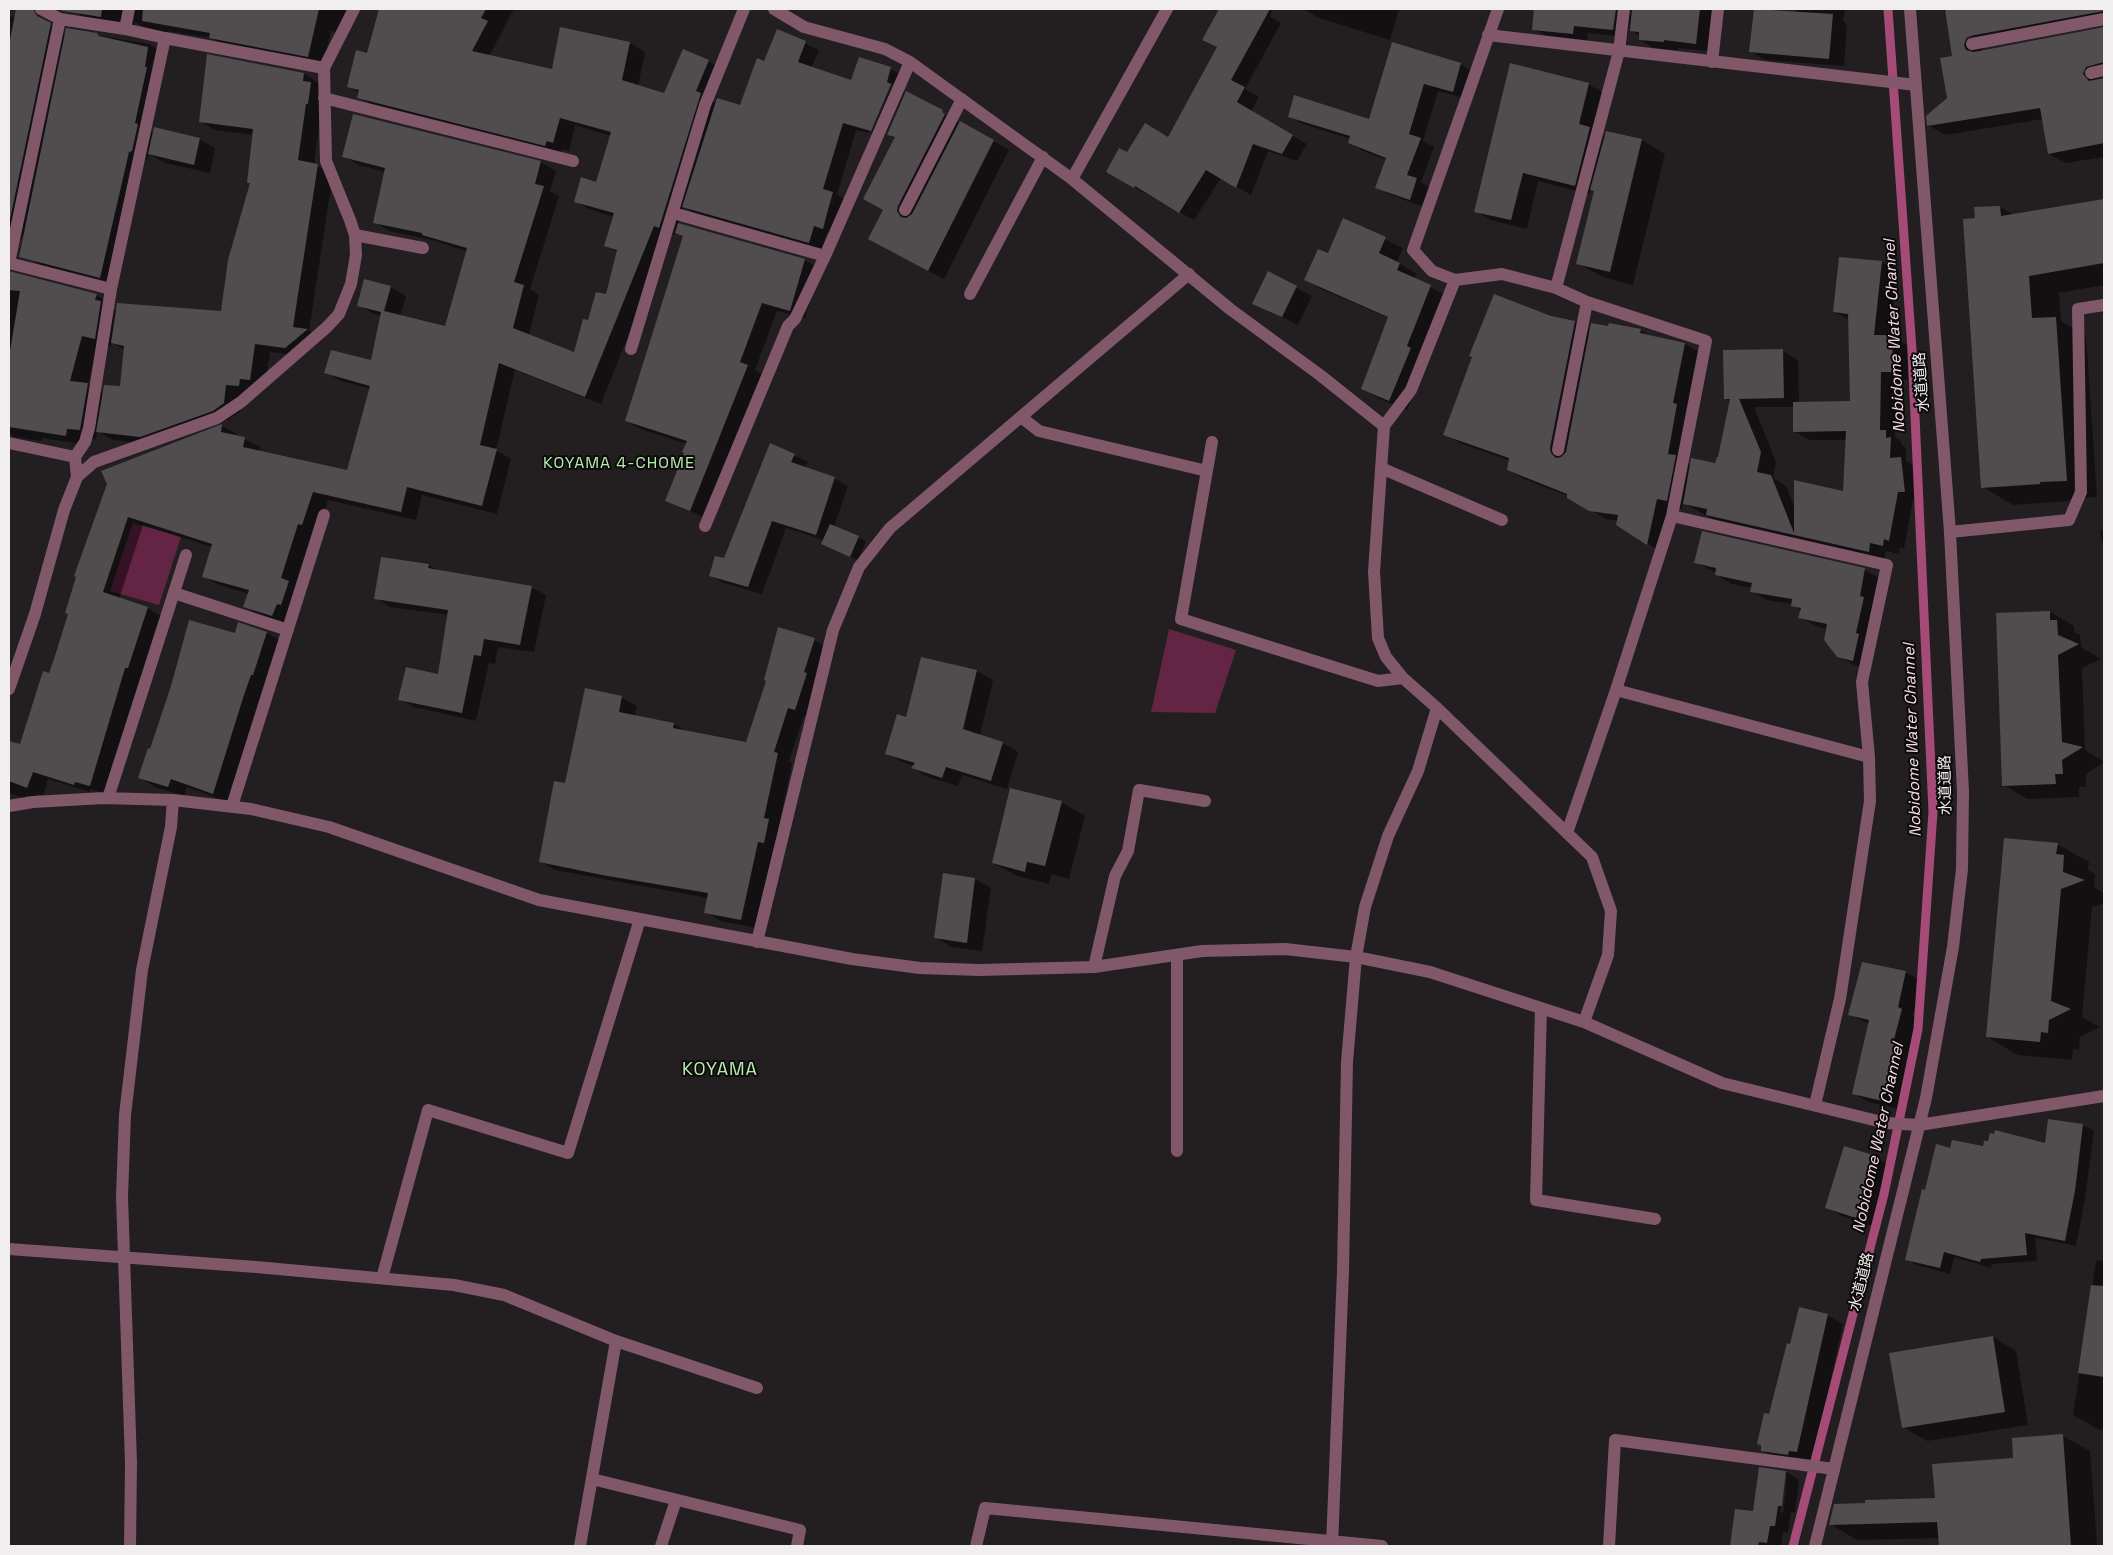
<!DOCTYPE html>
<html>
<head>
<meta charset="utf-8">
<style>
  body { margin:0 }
  #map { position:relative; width:2113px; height:1555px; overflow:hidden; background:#231f20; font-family:"Space Grotesk",sans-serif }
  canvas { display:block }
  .frame { position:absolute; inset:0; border:10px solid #f1eeef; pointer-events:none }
</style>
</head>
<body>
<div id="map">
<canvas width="2113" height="1555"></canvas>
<div class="frame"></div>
</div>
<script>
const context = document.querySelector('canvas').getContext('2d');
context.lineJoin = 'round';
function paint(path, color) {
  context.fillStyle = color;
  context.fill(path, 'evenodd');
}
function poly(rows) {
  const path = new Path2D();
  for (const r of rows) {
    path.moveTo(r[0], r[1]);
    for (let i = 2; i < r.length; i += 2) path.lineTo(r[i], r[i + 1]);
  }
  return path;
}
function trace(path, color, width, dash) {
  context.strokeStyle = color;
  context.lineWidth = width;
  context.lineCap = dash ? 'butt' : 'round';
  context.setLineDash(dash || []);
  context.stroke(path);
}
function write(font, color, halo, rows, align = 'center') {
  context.font = font + ' "Space Grotesk","Noto Sans JP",sans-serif';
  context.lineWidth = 4;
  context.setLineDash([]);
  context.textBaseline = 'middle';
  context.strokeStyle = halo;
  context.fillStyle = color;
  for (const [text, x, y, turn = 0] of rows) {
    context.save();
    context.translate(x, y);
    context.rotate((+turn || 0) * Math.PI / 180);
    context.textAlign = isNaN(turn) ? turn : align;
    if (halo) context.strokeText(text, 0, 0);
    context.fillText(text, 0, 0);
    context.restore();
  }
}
paint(poly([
  [133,523,181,537,159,605,110,591],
  [1169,629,1236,650,1215,713,1151,712]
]), '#642545');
paint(poly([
  [76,9,346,9,339,33,331,31,323,65,226,46,212,38,168,31,167,35,151,31,135,22,134,28,91,21,75,12],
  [380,9,514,9,489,56,553,71,630,43,645,52,638,86,665,94,708,61,724,70,711,100,716,103,741,107,765,62,777,31,819,50,811,68,852,82,860,59,891,69,904,76,899,90,904,93,884,137,871,134,893,83,891,83,869,133,856,130,837,195,846,200,836,235,827,233,822,250,697,214,684,207,678,224,805,260,820,269,805,318,777,311,755,370,762,374,705,518,667,500,686,453,687,444,641,429,626,421,684,237,676,232,675,235,669,233,601,404,515,370,496,450,511,459,497,514,422,495,416,520,328,500,288,624,260,615,245,606,249,594,219,585,203,576,212,547,143,525,119,599,148,608,163,617,143,676,141,676,106,794,90,789,90,792,48,779,43,796,37,794,35,798,26,795,25,799,9,793,9,749,11,742,20,746,56,659,108,484,103,472,222,426,237,434,237,437,244,439,260,447,259,451,348,471,371,389,341,381,326,372,372,361,381,316,374,314,358,305,390,287,406,296,400,317,445,328,468,252,432,240,390,231,374,222,386,172,359,165,343,156,541,162,556,171,550,191,559,196,530,289,539,295,529,335,575,353,589,322,606,296,617,252,606,245,614,217,591,210,575,201,597,183,611,136,575,125,569,151,562,149,561,153,374,106,359,97,360,93,348,86,368,54],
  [1220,9,1272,9,1270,17,1281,23,1245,89,1259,97,1251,111,1307,144,1297,161,1268,151,1251,195,1221,178,1194,220,1107,172,1128,154,1168,138,1218,47,1204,39],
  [1303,9,1399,9,1390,40,1319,18],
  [1535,9,1721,9,1710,51,1678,48,1677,50,1654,48,1640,40,1640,36,1631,30,1632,22,1630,22,1627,37,1588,33,1587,41,1548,37,1534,29],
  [1755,9,1796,13,1796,9,1845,9,1843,21,1847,24,1844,66,1765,60,1750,51],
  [1942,9,2104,9,2104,23,1988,45,1979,52,2104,28,2104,157,2066,163,2049,154,2043,119,1945,135,1928,125,1949,99,1953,57,1946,12],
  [1975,31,1976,33,1964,43,1964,39],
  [9,16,50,25,66,35,67,30,149,44,164,53,151,132,199,139,215,148,210,173,165,163,149,154,148,159,145,160,116,286,46,268,31,259,34,240,23,234,22,239,9,236],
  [1393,44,1460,64,1474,72,1467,99,1438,91,1423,141,1434,147,1421,182,1430,188,1424,207,1391,195,1377,187,1387,160,1363,151,1349,142,1351,139,1303,124,1289,116,1370,120],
  [208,56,304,74,319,83,321,112,314,164,333,174,309,331,322,339,301,356,270,352,265,388,242,393,240,412,229,419,156,445,113,440,97,431,96,439,82,437,81,444,42,438,41,441,14,437,9,433,9,277,96,295,112,304,111,308,117,312,222,313,251,184,248,182,254,135,215,130,200,121],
  [111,342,125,350,121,388,104,394,88,384,98,344,111,347],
  [1588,84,1604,93,1595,131,1606,137,1642,140,1665,154,1633,285,1603,277,1579,264,1595,191,1592,189,1590,194,1538,181,1527,229,1491,220,1475,211],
  [907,93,1009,150,944,279,885,248,885,210,896,139,888,135],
  [2104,200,2104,285,2059,293,2061,321,2086,335,2097,497,2070,499,2070,501,2013,505,1983,487,1976,219,2000,207,2015,215],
  [1344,220,1403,248,1397,262,1417,274,1414,279,1448,296,1428,359,1407,410,1380,399,1363,389,1389,318,1323,290,1306,280,1328,255],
  [1882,262,1897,271,1890,336,1907,345,1908,380,1896,380,1895,437,1901,441,1902,445,1906,448,1906,461,1916,467,1920,500,1913,500,1904,549,1900,547,1899,554,1886,551,1884,560,1722,524,1683,503,1682,509,1673,507,1663,553,1617,525,1618,521,1606,519,1568,496,1524,479,1508,470,1510,461,1460,443,1445,434,1550,318,1575,322,1591,331,1640,330,1650,336,1685,344,1701,353,1683,461,1691,466,1716,464,1719,459,1731,402,1725,398,1725,352,1783,351,1798,360,1799,403,1851,402,1849,320,1834,312],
  [1754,407,1794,407,1795,432,1810,440,1847,440,1844,493,1795,508,1786,486,1773,478,1776,462],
  [1268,273,1312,296,1298,325,1254,303],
  [794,455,808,462,805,468,834,478,848,486,834,527,866,541,858,560,830,548,824,540,786,528,762,594,724,583,711,576,725,560],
  [2100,531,2104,531,2104,552],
  [1703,533,1865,570,1881,579,1869,669,1854,665,1838,656,1827,629,1816,626,1800,617,1801,610,1792,604,1767,600,1751,591,1752,588,1732,584,1716,575,1717,573,1696,563],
  [428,565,440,571,531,587,546,595,534,652,498,647,495,664,489,663,476,721,414,707,400,699,439,675,449,615,390,607,376,598],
  [2050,612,2074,626,2074,632,2080,635,2081,647,2101,659,2082,668,2085,750,2104,762,2086,774,2086,787,2079,787,2079,797,2027,799,2004,785,1997,615],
  [239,624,267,633,283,642,228,802,187,787,184,796,155,787,140,778,151,751,235,635],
  [814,640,829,648,810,718,804,716,789,761,792,763,779,827,779,851,773,850,756,928,721,921,706,912,708,898,555,870,540,861,566,785,586,689,622,698,637,706,635,717,674,724,688,732,747,743],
  [922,658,977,671,993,680,980,735,1003,743,1018,752,1007,789,962,775,958,786,928,777,913,768,914,766,902,762,886,753,907,719],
  [1061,802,1085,816,1069,879,1051,874,1049,884,1017,876,993,863],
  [2057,844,2089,862,2088,870,2095,874,2094,887,2104,893,2104,903,2092,907,2082,1017,2100,1027,2080,1037,2079,1050,2073,1049,2072,1060,2018,1055,1987,1037],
  [944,875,975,879,991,888,982,951,951,947,935,937],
  [1905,972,1921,981,1913,1016,1917,1019,1909,1053,1911,1054,1898,1109,1869,1102,1853,1093,1869,1024,1849,1014],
  [2083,1125,2094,1131,2085,1198,2076,1246,2035,1238,2037,1261,1992,1264,1991,1268,1954,1257,1950,1274,1917,1265,1906,1259,1926,1191,1951,1149,2046,1144],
  [1875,1157,1891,1166,1872,1226,1842,1216,1826,1207],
  [2096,1260,2104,1261,2104,1429,2100,1430,2073,1415],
  [1827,1315,1843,1324,1813,1461,1804,1459,1804,1463,1778,1459,1762,1450,1770,1416,1791,1345],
  [1993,1337,2016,1351,2028,1425,1927,1441,1903,1427],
  [2063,1436,2090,1451,2097,1546,1941,1546,1940,1538,1857,1540,1830,1524,1937,1499],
  [1760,1469,1786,1472,1799,1480,1795,1513,1791,1512,1788,1533,1783,1532,1781,1546,1731,1546,1736,1510,1754,1513],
  [1785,1476,1787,1476,1783,1513,1780,1512]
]), '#0007');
trace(poly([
  [1793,1546,1884,1194,1918,1029,1933,812,1912,350,1888,9]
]), '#a54b77', 9);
paint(poly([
  [16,9,33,9,37,16,51,23,9,224,9,45],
  [58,9,102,9,101,17,63,11],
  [143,9,319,9,308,57,209,38,210,33,142,21],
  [379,9,486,9,481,18,488,21,472,51,552,69,560,27,630,42,622,80,664,93,683,49,709,60,696,91,701,93,659,228,654,226,585,397,499,363,480,445,497,449,482,506,407,487,401,512,313,492,302,525,298,524,281,578,289,581,281,605,277,604,272,616,243,607,249,590,202,577,212,544,128,517,103,592,148,607,128,668,125,668,90,786,75,782,74,785,33,772,27,788,9,781,9,741,20,744,43,671,49,673,54,659,68,614,65,613,76,577,74,576,107,484,101,471,222,424,221,432,245,437,243,447,347,470,370,386,324,373,331,350,371,360,381,312,357,306,364,279,391,286,384,311,445,326,467,248,422,235,422,233,373,223,385,168,342,157,353,114,541,161,535,184,544,186,514,282,524,285,513,328,574,352,583,319,588,320,596,292,606,294,617,250,604,246,614,213,574,202,581,177,596,182,611,132,560,118,553,143,547,141,545,146,357,98,359,90,347,87,356,50,367,53],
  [1219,9,1270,9,1231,80,1245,87,1237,102,1293,135,1282,154,1253,144,1236,188,1206,170,1179,213,1135,186,1134,188,1106,172,1119,148,1127,152,1145,123,1168,137,1217,47,1202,40],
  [1534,9,1616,9,1613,30,1574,26,1573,34,1532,30],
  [1632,9,1700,9,1696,44,1664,40,1664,42,1639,40,1639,32,1630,31],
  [1754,9,1833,14,1829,59,1749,52],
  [1945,9,2104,9,2104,11,1970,36,1966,38,1964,45,1966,50,1974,52,2104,27,2104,62,2086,67,2083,74,2089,81,2104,78,2104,143,2048,154,2040,108,1927,126,1926,116,1947,98,1940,58,1952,56],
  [66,28,97,33,99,36,148,47,145,67,147,67,135,123,138,124,132,151,129,152,100,278,19,257],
  [777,29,806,41,798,62,851,80,859,57,891,67,887,82,891,84,871,131,843,123,823,189,833,192,826,217,823,229,814,226,809,243,682,207,717,98,740,105,757,58,764,61],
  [1392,42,1461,63,1453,92,1424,84,1409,134,1421,138,1407,175,1417,178,1410,200,1375,188,1386,158,1348,143,1350,136,1288,117,1294,95,1369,119],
  [207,54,304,73,303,81,311,82,308,104,306,104,298,160,318,164,293,327,308,329,285,348,255,344,250,380,240,379,239,386,226,385,224,403,213,411,140,437,96,432,104,385,120,386,124,346,111,343,117,303,221,311,228,260,250,183,247,183,253,129,199,122],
  [1510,63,1589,83,1579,124,1590,127,1575,186,1523,173,1511,220,1474,212],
  [906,91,943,110,942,112,945,114,898,206,897,211,901,217,906,218,912,214,960,121,994,140,928,271,868,239,883,210,863,199,895,137,887,135],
  [154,127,200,138,194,165,148,154],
  [1606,131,1642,139,1610,272,1576,264,1594,191,1590,190],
  [2104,199,2104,263,2029,276,2032,318,2056,317,2067,481,2040,482,2040,484,1981,488,1963,219,1975,218,1974,207,2000,206,2001,216],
  [1343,218,1386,237,1379,253,1400,263,1397,270,1431,285,1407,346,1411,348,1389,401,1361,389,1388,317,1304,280,1318,249,1328,253],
  [678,223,805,259,790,311,762,303,740,362,748,365,690,511,665,501,684,453,682,452,687,441,625,421,683,236,675,233],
  [1839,257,1882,261,1874,335,1892,335,1893,372,1881,372,1880,430,1886,430,1886,438,1891,437,1890,458,1901,457,1905,492,1898,492,1889,541,1884,539,1883,546,1870,543,1869,552,1706,515,1707,509,1683,504,1691,458,1715,463,1717,457,1718,457,1730,399,1724,399,1723,350,1783,349,1784,398,1739,399,1761,452,1757,472,1771,475,1794,533,1794,480,1843,491,1846,431,1793,432,1793,402,1850,401,1848,314,1833,312],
  [9,271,97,294,95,300,101,301,95,339,82,336,70,381,88,383,80,430,67,429,66,436,9,427,9,357,20,291,9,290],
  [1268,271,1297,286,1282,317,1252,304],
  [1494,294,1551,316,1575,321,1550,448,1551,453,1556,458,1561,457,1566,452,1591,323,1608,326,1609,323,1641,329,1640,333,1685,343,1673,403,1677,404,1668,454,1676,455,1667,501,1657,499,1647,545,1616,525,1618,515,1589,511,1567,498,1567,494,1507,470,1509,458,1443,435,1472,357,1469,356],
  [770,443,795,454,791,462,835,477,816,535,772,521,748,587,709,576,715,556,724,558],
  [830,524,859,536,850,557,821,544],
  [1702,531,1865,568,1860,596,1864,597,1856,633,1859,634,1853,661,1837,657,1824,640,1827,624,1798,618,1801,608,1791,606,1792,599,1750,592,1752,583,1715,575,1716,568,1694,563],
  [381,557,429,564,428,568,532,586,520,645,484,639,481,656,474,655,462,713,398,700,406,667,438,674,448,610,374,599],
  [2050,611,2050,620,2057,620,2058,635,2079,644,2058,655,2062,742,2083,747,2062,760,2063,774,2055,774,2056,784,2002,786,1996,613],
  [189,620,235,633,238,622,267,632,253,675,251,675,243,698,213,794,171,779,168,787,138,778,148,748,150,749,171,686],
  [778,627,815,638,804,672,807,673,795,710,788,708,774,752,778,753,764,818,769,819,764,843,758,842,741,920,704,913,708,893,602,875,539,862,554,781,565,783,585,688,622,696,619,712,674,723,673,728,746,742,766,681,764,680],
  [921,657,977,670,963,729,1003,742,991,781,946,767,942,778,911,768,915,763,885,754,897,714,906,717],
  [1010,788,1062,801,1045,866,1027,862,1025,872,992,863],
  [2004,838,2058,843,2056,854,2064,855,2063,872,2085,880,2061,889,2051,1001,2071,1009,2049,1020,2048,1033,2041,1032,2040,1042,1986,1037],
  [943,873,975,878,967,943,934,938],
  [1862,962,1906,971,1898,1007,1902,1009,1893,1043,1895,1044,1883,1101,1852,1094,1869,1020,1848,1015],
  [2048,1119,2083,1124,2075,1191,2065,1241,2025,1233,2027,1255,1981,1259,1980,1262,1944,1252,1940,1268,1905,1260,1922,1189,1925,1190,1936,1144,1950,1148,1952,1140,1983,1146,1984,1141,1988,1141,1990,1133,1994,1134,1995,1130,2045,1143],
  [1844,1146,1876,1156,1856,1218,1825,1208],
  [2091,1285,2104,1286,2104,1377,2078,1373],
  [1799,1307,1828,1314,1797,1452,1789,1451,1788,1455,1761,1451,1761,1445,1757,1444,1764,1413,1769,1414,1787,1343,1790,1344],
  [1993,1336,2005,1412,1902,1428,1889,1353],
  [2063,1434,2071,1546,1939,1546,1937,1522,1829,1525,1834,1504,1865,1503,1865,1500,1935,1498,1932,1464,2013,1458,2012,1438],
  [1759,1467,1786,1471,1782,1506,1778,1506,1775,1526,1770,1526,1767,1543,1759,1542,1758,1546,1730,1546,1735,1509,1753,1511]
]), '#514d4f');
trace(poly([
  [41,9,60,19,125,29,165,38,111,289,89,428,85,442,75,457,77,477],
  [774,9,804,27,885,49,910,62,1072,179,1230,309,1320,375,1384,426,1374,572,1378,638,1386,657,1403,678,1437,708,1592,857,1611,911,1608,955,1584,1022],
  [1498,9,1413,250,1432,271,1455,280,1502,274,1556,288,1587,302,1706,341,1672,516,1616,690,1567,833],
  [60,19,9,263,111,289],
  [125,29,129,9],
  [1488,35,1916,85],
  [165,38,324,68],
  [1972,44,2104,19],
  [1712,62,1718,9],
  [2091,73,2104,70],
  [324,98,573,161],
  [1072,179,1167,9],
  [905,210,962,99],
  [673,213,825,256],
  [355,235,423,248],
  [1556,288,1619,51,1624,9],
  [970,294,1043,157],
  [631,349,705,105,744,9],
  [1021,417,1039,431,1207,471],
  [1384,426,1411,390,1455,280],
  [1212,442,1181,619,1378,681,1403,678],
  [9,443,75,457],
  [1558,450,1587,302],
  [1381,468,1502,520],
  [1672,516,1887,565,1862,682,1869,757],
  [705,526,788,326,795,319,825,256,910,62],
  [1950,532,2069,520,2081,492,2078,309,2104,305],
  [174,593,288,630],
  [9,689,35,614,64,510,77,477,94,462,217,418,241,402,327,327,339,314,351,284,356,255,355,235,350,220,326,161,324,68,354,9],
  [1616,690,1869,757,1870,801,1840,999,1815,1105],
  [108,798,186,555],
  [9,806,33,802,104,798,173,800,251,809,329,827,539,900,852,959,920,968,980,970,1094,967,1202,951,1285,949,1356,957,1430,972,1584,1022,1722,1083,1886,1123,1919,1125],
  [232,806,324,515],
  [757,942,833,630,859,567,890,528,1189,274],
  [1177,955,1177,1151],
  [1094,967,1115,876,1128,851,1139,790,1205,801],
  [1541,1008,1536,1200,1655,1219],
  [9,1249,256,1267,454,1285,504,1295,616,1341,757,1388],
  [382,1278,428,1110,568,1153,640,919],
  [592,1479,800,1530,797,1546],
  [130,1546,131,1463,122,1197,125,1115,142,970,171,827,173,800],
  [580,1546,616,1341],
  [661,1546,676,1500],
  [976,1546,985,1508,1382,1546],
  [1332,1546,1343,1271,1347,1062,1356,957,1365,907,1388,836,1418,771,1437,708],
  [1609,1546,1615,1440,1834,1469]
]), '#80586a', 12);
trace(poly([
  [1919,1125,2104,1096],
  [1815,1546,1926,1098,1953,947,1962,869,1963,792,1950,532,1910,9]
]), '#80586a', 12);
write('15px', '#f1eeef', '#0b090a', [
  ["水道道路",1922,382,-94],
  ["水道道路",1946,785,-91],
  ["水道道路",1862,1282,-76]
]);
write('italic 16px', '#f5dbe5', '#0b090a', [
  ["Nobidome Water Channel",1895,336,-93],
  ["Nobidome Water Channel",1913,740,-92],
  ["Nobidome Water Channel",1879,1138,-78]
]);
context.letterSpacing = '1px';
write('16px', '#b5ecae', '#0b090a', [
  ["KOYAMA 4-CHOME",619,464]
]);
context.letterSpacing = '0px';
context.letterSpacing = '1px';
write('18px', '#b5ecae', '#0b090a', [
  ["KOYAMA",720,1070]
]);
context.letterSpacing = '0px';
</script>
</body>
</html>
